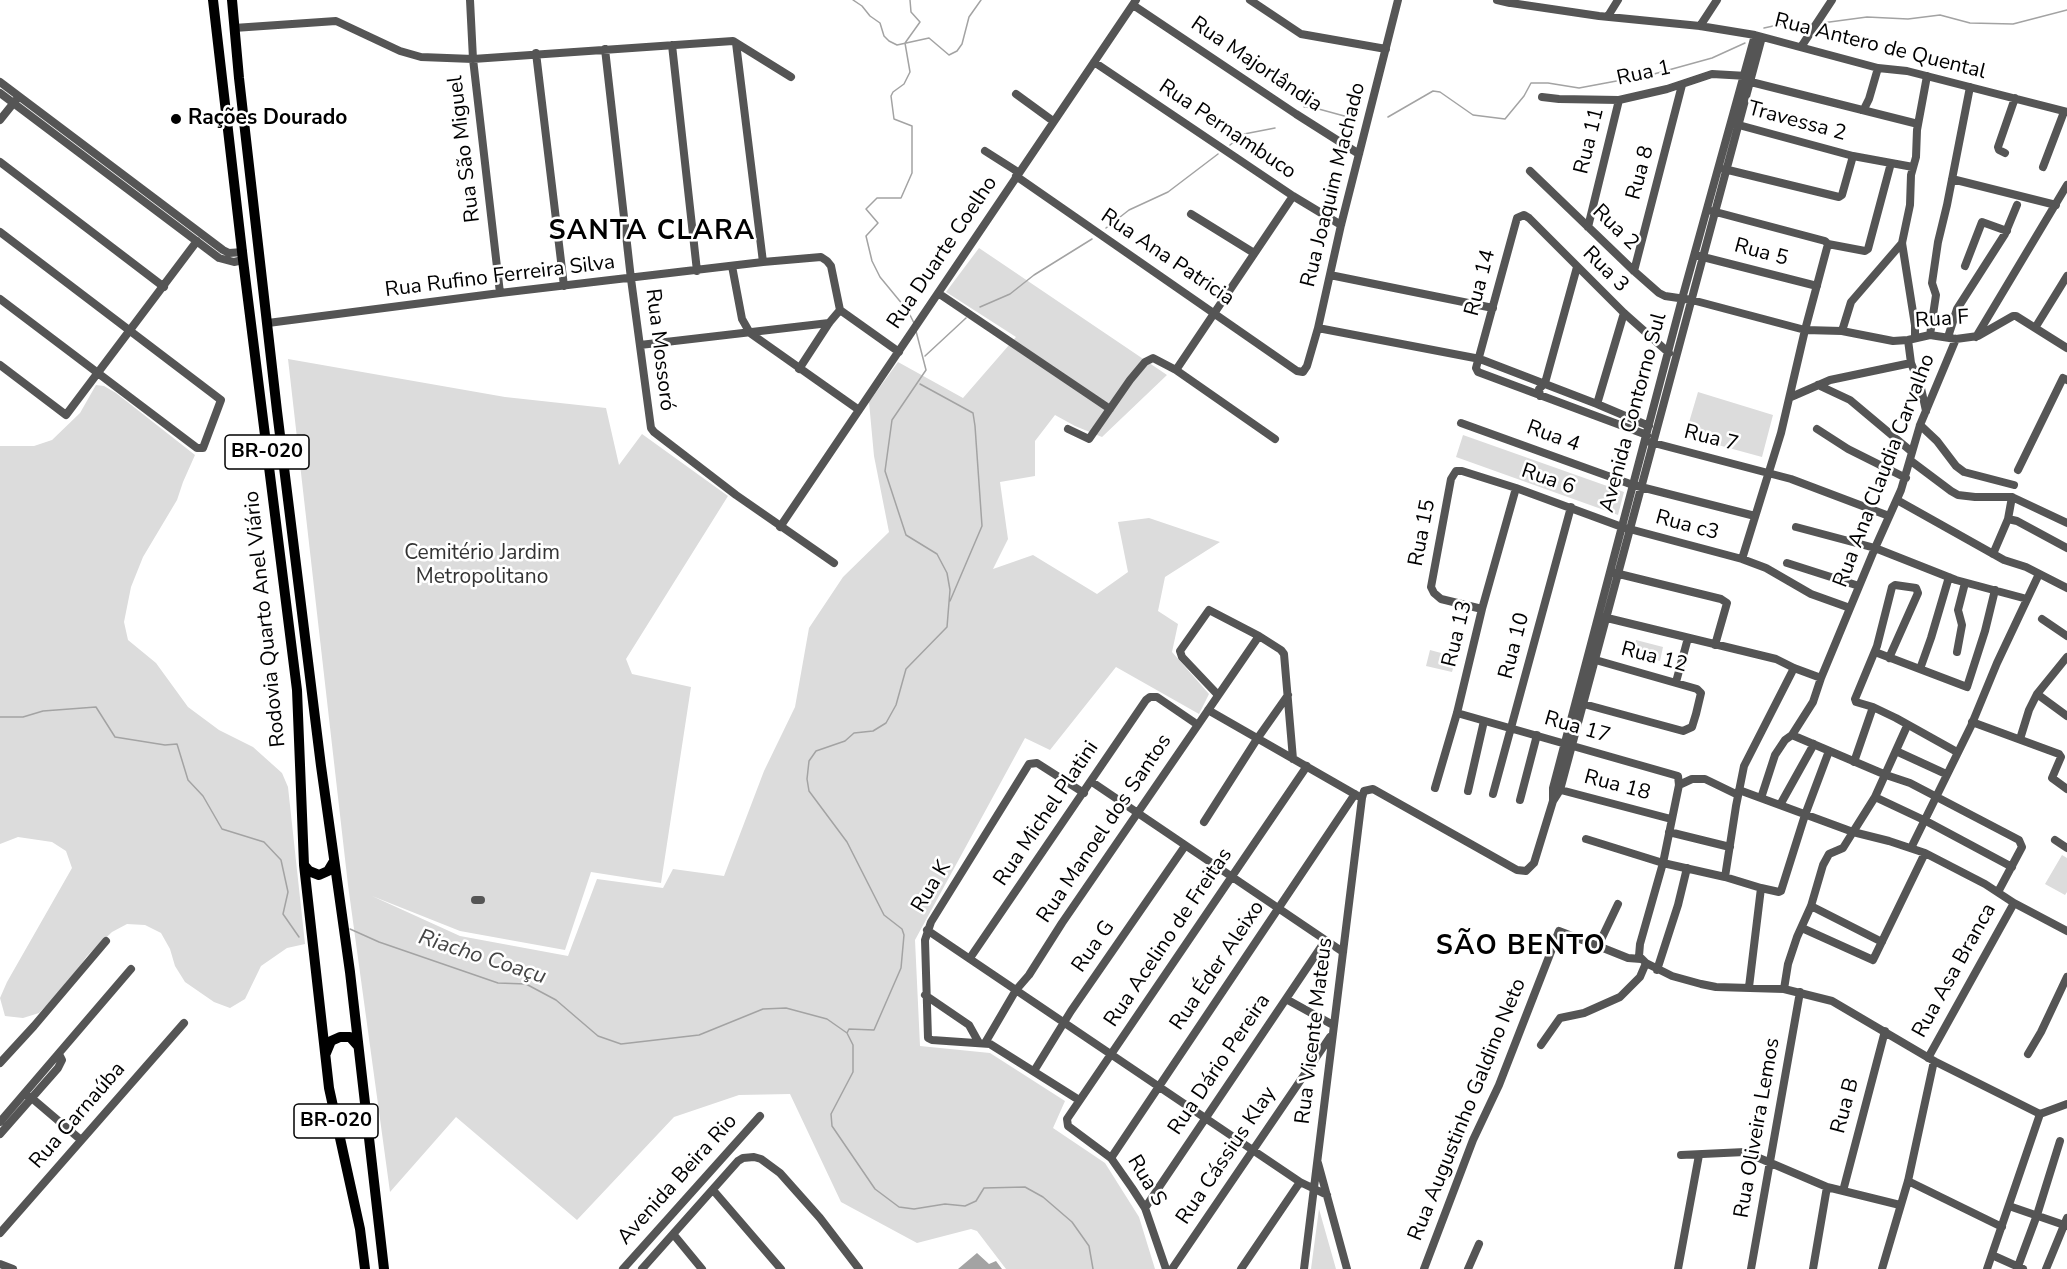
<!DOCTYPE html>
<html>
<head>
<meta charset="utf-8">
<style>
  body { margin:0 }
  canvas { display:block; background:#fff }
</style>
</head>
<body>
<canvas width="2067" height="1269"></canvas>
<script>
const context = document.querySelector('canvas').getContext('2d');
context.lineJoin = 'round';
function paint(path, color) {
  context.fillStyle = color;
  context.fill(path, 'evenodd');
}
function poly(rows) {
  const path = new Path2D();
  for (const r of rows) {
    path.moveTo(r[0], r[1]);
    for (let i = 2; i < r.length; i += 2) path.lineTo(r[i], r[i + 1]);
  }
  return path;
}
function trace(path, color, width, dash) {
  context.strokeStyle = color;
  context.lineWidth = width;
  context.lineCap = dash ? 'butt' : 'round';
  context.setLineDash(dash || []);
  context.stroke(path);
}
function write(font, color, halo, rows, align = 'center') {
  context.font = font + ' "Nunito Sans",sans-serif';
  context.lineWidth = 5;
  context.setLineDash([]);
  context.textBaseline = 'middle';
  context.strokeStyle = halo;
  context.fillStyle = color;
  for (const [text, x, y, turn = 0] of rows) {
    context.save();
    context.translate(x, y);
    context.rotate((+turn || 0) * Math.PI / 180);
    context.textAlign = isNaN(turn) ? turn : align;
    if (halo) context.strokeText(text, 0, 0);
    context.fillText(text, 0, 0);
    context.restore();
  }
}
paint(poly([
  [979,248,1167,375,1102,437,1075,426,1055,415,1035,441,1035,476,1000,482,1008,539,993,569,1033,555,1097,594,1128,572,1118,522,1149,518,1220,542,1165,577,1158,611,1178,624,1172,652,1209,694,1199,714,1116,667,1050,750,1025,738,915,940,920,1046,990,1053,1065,1101,1053,1128,1105,1163,1139,1217,1155,1269,1006,1269,977,1231,971,1229,917,1243,841,1202,790,1094,739,1095,674,1117,577,1220,456,1117,390,1192,348,885,288,359,505,397,606,408,619,465,642,434,728,496,626,659,632,674,691,687,661,883,591,872,565,950,460,931,372,896,460,936,568,956,597,879,663,888,673,869,724,876,764,771,795,707,809,628,843,577,889,532,874,456,869,402,898,362,963,398,1016,337,946,292],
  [96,385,104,386,116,393,195,455,183,482,177,500,143,557,131,587,124,622,128,640,156,663,188,707,219,730,253,747,282,773,288,787,305,944,287,948,261,966,245,999,230,1008,214,1002,185,982,175,966,170,949,161,933,145,925,127,924,112,932,87,956,66,986,39,1013,23,1018,5,1016,0,998,7,982,72,868,66,851,52,842,18,837,0,844,0,446,34,446,52,440,80,413],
  [1698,392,1773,415,1762,457,1685,436],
  [1463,435,1624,492,1618,515,1456,457],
  [1636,640,1663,647,1660,661,1633,654],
  [1430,650,1456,657,1452,672,1426,666],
  [2062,855,2067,858,2067,892,2065,895,2045,884],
  [1319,1209,1336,1269,1311,1269]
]), '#dcdcdc');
paint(poly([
  [977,1253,989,1264,996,1261,1002,1269,958,1269]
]), '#a3a3a3');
trace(poly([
  [853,0,862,6,870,16,880,23,884,36,889,41,897,45,929,38,949,55,957,51,962,44,969,17,981,0],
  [910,0,911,12,920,22,905,43,910,72,904,84,893,92,891,96,894,119,912,126,912,173,901,198,877,198,866,209,878,223,866,236,872,261,880,277,908,311,914,323],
  [1822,23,1867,17,1908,19,1940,15,1970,23,2013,24,2067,10],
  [1764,28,1787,23,1811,24],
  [1304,107,1315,108,1348,117],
  [1388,117,1433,91,1440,92,1473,115,1505,119,1524,96,1531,83,1548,83,1579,88,1654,74,1712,58,1745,43],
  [1230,145,1244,134,1275,128],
  [1106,228,1129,210,1168,192,1218,154],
  [980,307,1010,294,1034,275,1092,239],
  [925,356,966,318],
  [920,384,973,413,975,426,982,526,950,601],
  [0,717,23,717,43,711,96,707,115,737,165,745,177,744,188,780,203,796,222,829,264,842,281,860,288,892,283,914,299,937],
  [350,929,379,942,498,983,526,984,556,1000,598,1036,621,1044,699,1035,763,1009,786,1008,827,1019,847,1033,853,1045,853,1072,831,1114,832,1126,875,1189,899,1207,914,1209,945,1204,965,1206,976,1201,984,1188,1025,1187,1043,1197,1072,1222,1089,1246,1093,1269],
  [847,1033,849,1029,874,1030,901,968,904,935,902,929,884,915,847,842,809,791,807,779,809,761,816,751,845,741,854,733,873,731,886,723,896,705,906,669,947,627,950,590,947,573,937,554,906,535,885,471,892,420,926,370,916,331]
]), '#a3a3a3', 1.5);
trace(poly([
  [470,0,473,59,500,293],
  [1250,0,1301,34,1386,49],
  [1497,0,1510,3],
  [1506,0,1511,3,1599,16,1700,26,1755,35,1878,68,1907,71,2067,112],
  [1133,5,1296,114,1359,154],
  [1608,16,1618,0],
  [1700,26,1717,0],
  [234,28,336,21,400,51,421,57,473,59,733,41,791,77],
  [736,43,763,262],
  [672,45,697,271],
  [1801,47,1832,0],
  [605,49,631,279,651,428,654,432,736,495,834,563],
  [536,53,564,286],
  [1094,62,1293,196,1341,225],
  [1747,81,1918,124],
  [0,82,223,250,229,253,243,252],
  [0,93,219,258,234,262,243,260],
  [1016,94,1053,121],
  [1542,97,1559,99,1619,100,1667,89,1712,74,1747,76],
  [1861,110,1864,109,1869,99,1878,68],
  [0,120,16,100],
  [1735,124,1853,156,1913,167],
  [985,151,1018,172],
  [2005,153,1999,150,1998,147,2015,98],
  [0,162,164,287],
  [2043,167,2064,112],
  [1724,169,1839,197,1842,195,1853,156],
  [1530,171,1634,271,1659,293,1665,296,1692,300,1805,330,1842,331,1893,341,1908,340,1930,335,1956,339,1978,336,2013,316,2016,316,2067,348],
  [1016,176,1297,371,1303,372,1307,366,1318,328,1341,225,1398,0],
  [1952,179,2056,205],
  [1712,211,1825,241,1828,244,1805,330,1781,433,1742,559],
  [1191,214,1254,253],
  [1588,227,1619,100],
  [0,232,221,400,203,448,197,448,0,299],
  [1828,244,1865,251,1868,249,1891,163],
  [1699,256,1817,286],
  [732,266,742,319,750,333,859,410],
  [1965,266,1982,222,2007,231],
  [1634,271,1682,85],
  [1330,275,1493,308],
  [938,293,1110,409],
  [268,323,500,293,763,262,821,257,827,261,831,266,840,310,899,352],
  [1318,328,1480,359,1597,404,1649,426],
  [2035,328,2067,276],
  [1842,331,1851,302,1902,243],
  [1930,335,1936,295,1932,283,1938,242,1947,205,1970,87],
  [1948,337,1957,309,2005,234,2017,205],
  [1976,337,2067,185],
  [1915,338,1915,325,1902,243,1910,205,1911,175,1916,157,1917,130,1927,76],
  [1908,340,1911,363,1921,388,1926,411],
  [640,345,829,323],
  [0,365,66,415,197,241],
  [799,369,829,323,840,310],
  [1176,370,1293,196],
  [1818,385,1850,400,1912,452],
  [1540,396,1539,389,1545,383,1577,267],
  [1791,397,1830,380,1911,363],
  [1597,404,1624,313],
  [1461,423,1633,485,1755,516],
  [1920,425,1937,441,1956,466,1964,472,2014,485],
  [1068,429,1089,439,1130,380,1145,362,1153,358,1176,370,1275,439],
  [1817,429,1848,449,1906,478],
  [1647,435,1478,372,1476,368,1517,218,1524,215,1529,218,1624,313,1669,353],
  [1650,442,1791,479,1889,516],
  [1911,461,1951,491,1958,495,1975,497,2012,497,2067,523],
  [2018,470,2063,378,2067,380],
  [1897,500,2004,560,2026,567,2067,588],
  [2008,519,2012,497],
  [780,527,1136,0],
  [1796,527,1875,548,1956,580,2027,599],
  [1993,554,2008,519,2017,521,2067,548],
  [1787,563,1859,586],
  [1615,573,1721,599,1727,603,1715,645],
  [1482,609,1441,599,1434,593,1431,587,1451,479,1456,471,1462,471,1516,488,1622,527,1742,559,1766,568,1811,594,1850,608],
  [1603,617,1776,659,1794,668,1821,678,1875,548,1901,490,1920,425,1956,339],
  [2042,619,2067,636],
  [1875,652,1967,687,1985,631,1995,590],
  [1957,652,1962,625,1958,610,1965,583],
  [1889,658,1918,593,1916,588,1895,585,1892,587,1877,646,1855,699,1856,702,1873,707,1896,718,1957,752],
  [1920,669,1931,638,1949,577],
  [1821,678,1813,702,1792,735,1886,775,1910,783,2019,840,2022,847,1998,892],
  [1676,682,1688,638],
  [2037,694,2067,716],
  [1218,695,1182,657,1180,651,1209,610,1259,636,1281,650,1284,654,1293,759],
  [1580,703,1683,731,1692,727,1696,714,1701,693,1697,689,1592,659],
  [1208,710,1358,796],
  [1457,713,1678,776,1679,785,1663,863,1640,944,1639,956,1646,963,1672,976,1701,984,1716,987,1784,989,1832,1001,1934,1061,2040,1114],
  [1972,722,2059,754,2061,757,2052,778,2067,789],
  [1907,726,1875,797,1853,832,1889,841,1925,853,1985,884,2014,903,2067,931],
  [2020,739,2029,710,2037,694,2067,657],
  [1896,751,1946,774],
  [1854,762,1873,707],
  [1092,782,1343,952],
  [1679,785,1692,779,1705,779,1738,795],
  [1435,788,1457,713,1482,609,1516,488],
  [1557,789,1671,819],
  [1739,790,1853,832,1843,848,1829,854,1823,865,1811,906,1797,937,1788,964,1784,989],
  [1468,791,1484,721],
  [1493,794,1571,507],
  [1875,797,1926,821,2012,867],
  [1761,798,1775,755,1785,740,1792,735],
  [1520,800,1537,735],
  [1553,801,1553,788,1682,299,1755,35],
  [1780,805,1814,744],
  [1204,822,1257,739,1288,695],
  [1669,832,1730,847],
  [1586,839,1663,863,1725,877],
  [2055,840,2067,848],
  [1911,848,1971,726,1997,663,2039,574],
  [1761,888,1779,892,1781,891,1805,815,1829,751],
  [475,900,481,900],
  [1811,906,1882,942],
  [1802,928,1873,960,1925,853],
  [927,930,1300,1182,1327,1195],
  [1598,946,1628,958,1641,959],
  [970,958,1146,700,1150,697,1157,697,1198,725],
  [1657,970,1678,905,1687,868],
  [1749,987,1761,888,1725,877,1736,806,1744,766,1794,668],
  [925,995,969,1025,979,1043],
  [1286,999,1333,1025],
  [985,1043,1016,990,1029,975,1062,923,1259,636],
  [1541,1045,1560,1018,1584,1013,1620,997,1640,977,1646,963],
  [2028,1054,2041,1032,2067,977],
  [1928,1058,2014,903],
  [0,1063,34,1026,106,941],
  [1034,1071,1071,1011,1185,846],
  [27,1094,81,1140],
  [1079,1100,990,1044,932,1040,928,1038,925,940,931,922,1029,764,1037,763,1084,793],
  [0,1122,131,969],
  [0,1134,58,1068,62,1060,59,1054],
  [1681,1155,1745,1152,1827,1187,1900,1205],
  [1111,1158,1355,794],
  [1318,1163,1347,1269],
  [1908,1181,2002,1227],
  [713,1190,781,1269],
  [1843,1191,1885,1031],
  [2009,1206,2067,1226],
  [1145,1208,1325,941],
  [0,1233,184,1023],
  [674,1235,702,1269],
  [1992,1255,2023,1269],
  [0,1264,13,1269],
  [623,1269,760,1116],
  [642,1269,738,1161,743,1158,754,1157,761,1159,780,1173,820,1218,859,1269],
  [1166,1269,1145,1208,1132,1188,1111,1158,1068,1126,1067,1119,1307,766],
  [1172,1269,1330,1037],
  [1241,1269,1300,1182],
  [1304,1269,1362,798,1364,791,1373,789,1517,870,1526,871,1534,863,1553,801,1560,790,1762,37],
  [1424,1269,1473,1140,1499,1085,1559,931,1598,946,1618,904],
  [1468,1269,1479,1244],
  [1678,1269,1699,1155],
  [1751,1269,1800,992],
  [1813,1269,1827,1187],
  [1882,1269,1908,1181,1934,1061],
  [1987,1269,2040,1114,2067,1104],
  [2017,1269,2037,1215,2060,1141],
  [2046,1269,2067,1218]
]), '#555', 8);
trace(poly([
  [213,0,243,260,297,690,304,865,329,1088,360,1229,365,1269],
  [232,0,239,78,277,411,321,766,350,972,384,1269],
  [304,865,309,871,319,875,328,871,334,861],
  [326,1053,331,1041,340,1037,350,1037,358,1046]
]), '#000', 10);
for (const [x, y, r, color] of [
  [176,119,6,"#000"]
]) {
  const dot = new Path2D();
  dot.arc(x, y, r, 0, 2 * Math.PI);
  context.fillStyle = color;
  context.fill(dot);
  trace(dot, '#fff', 2);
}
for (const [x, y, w] of [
  [267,452,84],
  [336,1121,84]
]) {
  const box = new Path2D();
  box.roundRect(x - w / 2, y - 17, w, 34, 4.5);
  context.fillStyle = '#fff';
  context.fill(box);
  trace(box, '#000', 1.5);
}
write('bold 20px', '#000', null, [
  ["BR-020",267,452],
  ["BR-020",336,1121]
]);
write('21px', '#000', '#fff', [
  ["Rua Antero de Quental",1880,47,14],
  ["Rua Majorlândia",1256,65,34],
  ["Rua 1",1644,74,-12],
  ["Travessa 2",1797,122,15],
  ["Rua Pernambuco",1227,130,34],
  ["Rua 11",1590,141,-76],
  ["Rua São Miguel",465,149,-97],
  ["Rua 8",1641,173,-75],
  ["Rua Joaquim Machado",1334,185,-76],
  ["Rua 2",1615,228,44],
  ["Rua Duarte Coelho",943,253,-56],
  ["Rua 5",1761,253,15],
  ["Rua Ana Patricia",1167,258,34],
  ["Rua 3",1605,270,45],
  ["Rua Rufino Ferreira Silva",500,277,-7],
  ["Rua 14",1481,283,-75],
  ["Rua F",1942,320,-4],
  ["Rua Mossoró",659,350,83],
  ["Avenida Contorno Sul",1634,413,-75],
  ["Rua 4",1553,437,20],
  ["Rua 7",1711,439,14],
  ["Rua Ana Claudia Carvalho",1885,471,-69],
  ["Rua 6",1548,480,19],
  ["Rua c3",1687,526,15],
  ["Rua 15",1423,533,-79],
  ["Rodovia Quarto Anel Viário",266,619,-96],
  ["Rua 13",1458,634,-76],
  ["Rua 10",1515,646,-75],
  ["Rua 12",1654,658,15],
  ["Rua 17",1577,728,16],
  ["Rua 18",1617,786,15],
  ["Rua Michel Platini",1047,814,-56],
  ["Rua Manoel dos Santos",1105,829,-56],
  ["Rua K",932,887,-59],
  ["Rua Acelino de Freitas",1169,938,-56],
  ["Rua G",1094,947,-55],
  ["Rua Éder Aleixo",1218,966,-56],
  ["Rua Asa Branca",1955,971,-61],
  ["Rua Vicente Mateus",1315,1031,-83],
  ["Rua Dário Pereira",1220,1065,-56],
  ["Rua B",1846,1106,-75],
  ["Rua Augustinho Galdino Neto",1468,1110,-68],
  ["Rua Carnaúba",78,1116,-49],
  ["Rua Oliveira Lemos",1758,1128,-80],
  ["Rua Cássius Klay",1227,1156,-56],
  ["Avenida Beira Rio",678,1180,-48],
  ["Rua S",1146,1181,59]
]);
write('bold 21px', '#000', '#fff', [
  ["Rações Dourado",188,119]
], 'left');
write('21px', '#333', '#fff', [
  ["Cemitério Jardim",482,554],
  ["Metropolitano",482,578]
]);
write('italic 22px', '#444', '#fff', [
  ["Riacho Coaçu",482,958,18]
]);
context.letterSpacing = '1.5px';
write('bold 27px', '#000', '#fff', [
  ["SANTA CLARA",652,232],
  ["SÃO BENTO",1521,947]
]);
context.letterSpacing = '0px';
</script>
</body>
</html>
